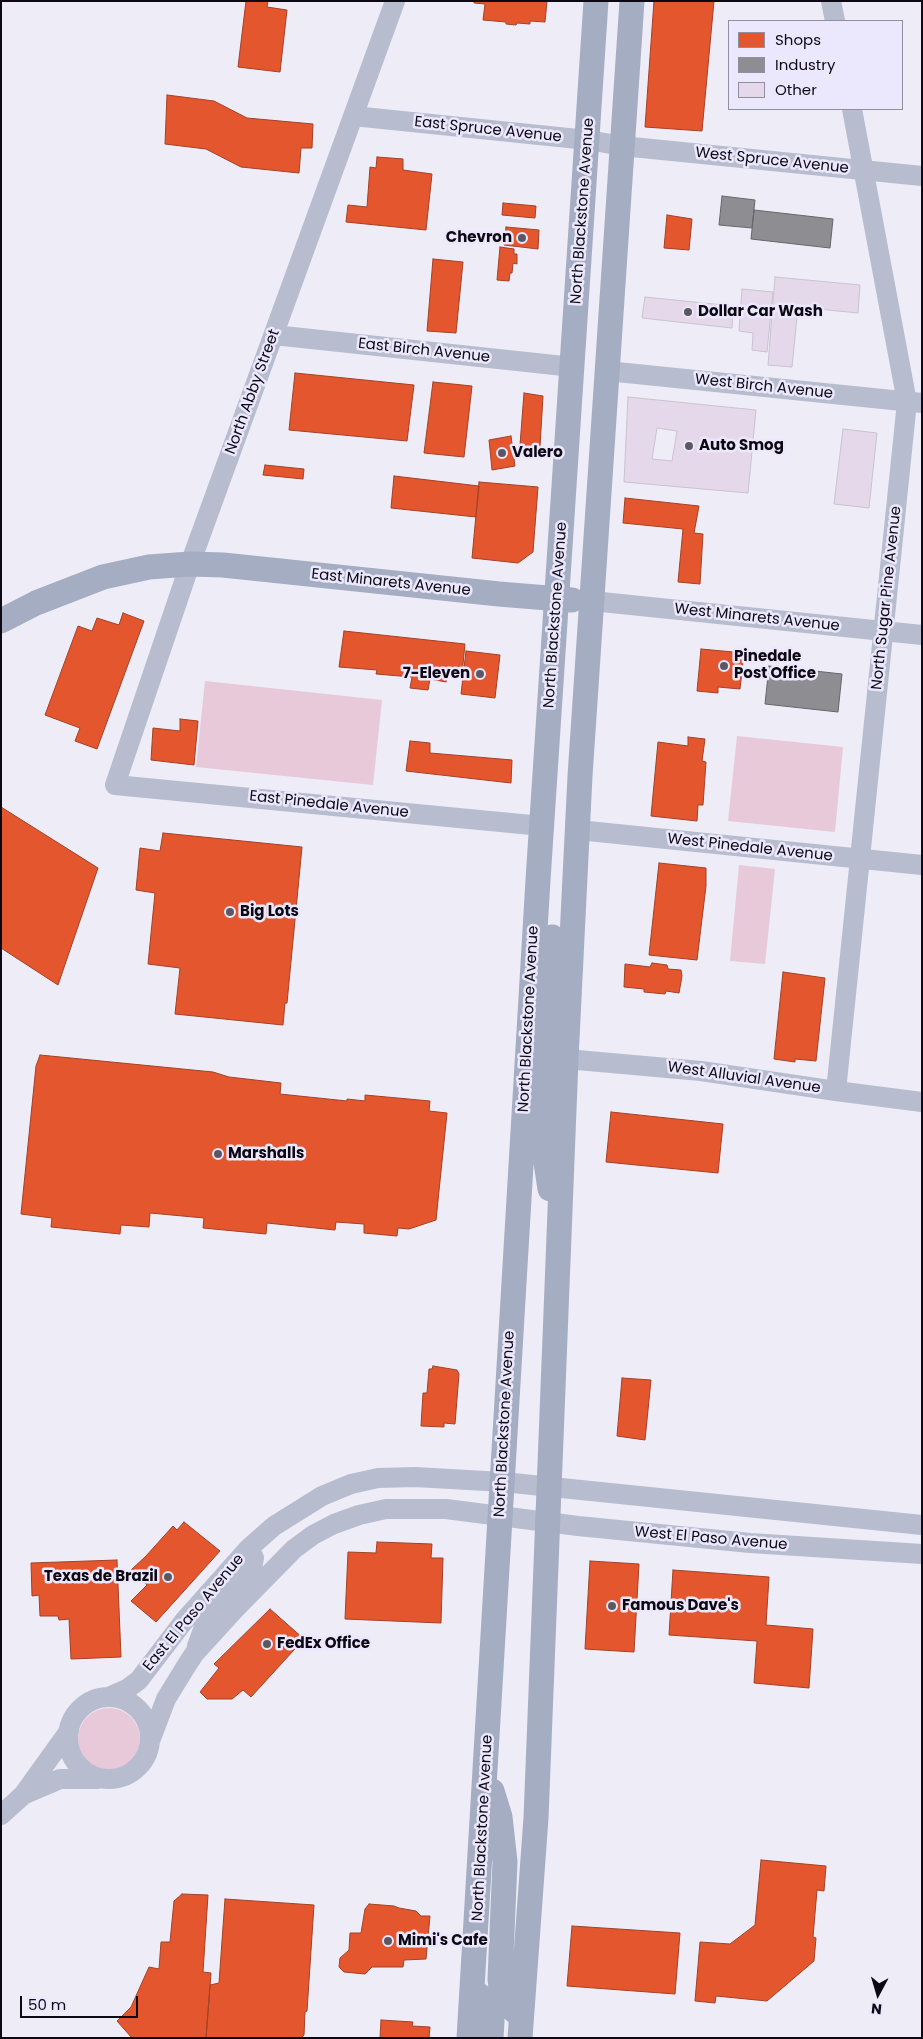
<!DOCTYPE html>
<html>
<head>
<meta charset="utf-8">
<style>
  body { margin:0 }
  #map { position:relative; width:923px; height:2039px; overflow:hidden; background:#eeecf7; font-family:Poppins,sans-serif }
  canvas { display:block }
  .frame { position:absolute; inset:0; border:2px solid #0c0914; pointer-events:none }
  .legend { position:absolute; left:728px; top:20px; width:175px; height:90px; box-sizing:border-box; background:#ebe7fc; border:1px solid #928e9f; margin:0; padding:6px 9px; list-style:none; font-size:15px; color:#0c0914 }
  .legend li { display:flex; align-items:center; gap:10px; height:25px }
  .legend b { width:25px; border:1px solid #928e9f }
  .north { position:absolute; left:853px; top:1969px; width:50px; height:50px; -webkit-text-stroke:4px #ebe7fc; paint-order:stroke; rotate:186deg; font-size:14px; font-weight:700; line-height:20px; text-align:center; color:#0c0914 }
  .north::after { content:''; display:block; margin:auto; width:18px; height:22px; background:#0c0914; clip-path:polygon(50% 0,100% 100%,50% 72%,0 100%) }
  .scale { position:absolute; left:20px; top:1996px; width:118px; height:22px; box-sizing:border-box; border:2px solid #0c0914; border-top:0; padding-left:6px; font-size:15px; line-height:18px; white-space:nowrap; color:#0c0914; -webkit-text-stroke:4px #ebe7fc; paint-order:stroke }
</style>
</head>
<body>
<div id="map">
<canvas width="923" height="2039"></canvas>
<div class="frame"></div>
<ul class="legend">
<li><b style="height:14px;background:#e4572e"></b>Shops</li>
<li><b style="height:14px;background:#8d8d92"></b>Industry</li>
<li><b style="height:14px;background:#e5d8ea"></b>Other</li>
</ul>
<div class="north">N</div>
<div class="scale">50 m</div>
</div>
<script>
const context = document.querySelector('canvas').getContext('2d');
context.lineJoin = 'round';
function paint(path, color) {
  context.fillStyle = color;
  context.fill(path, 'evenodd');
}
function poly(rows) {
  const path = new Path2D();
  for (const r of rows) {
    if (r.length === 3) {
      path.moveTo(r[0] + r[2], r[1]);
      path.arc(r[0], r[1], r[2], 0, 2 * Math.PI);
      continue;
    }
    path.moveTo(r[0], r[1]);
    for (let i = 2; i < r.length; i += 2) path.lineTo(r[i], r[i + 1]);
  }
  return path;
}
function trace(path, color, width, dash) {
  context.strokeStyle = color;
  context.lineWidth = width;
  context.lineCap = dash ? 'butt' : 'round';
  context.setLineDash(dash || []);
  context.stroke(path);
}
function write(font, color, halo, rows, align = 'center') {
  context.font = font + ' Poppins,sans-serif';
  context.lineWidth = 5;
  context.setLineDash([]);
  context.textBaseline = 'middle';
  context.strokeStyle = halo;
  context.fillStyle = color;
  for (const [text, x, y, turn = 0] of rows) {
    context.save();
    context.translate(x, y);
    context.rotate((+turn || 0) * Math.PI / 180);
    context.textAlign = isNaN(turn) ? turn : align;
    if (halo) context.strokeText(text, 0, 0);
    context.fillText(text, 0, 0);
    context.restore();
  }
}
paint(poly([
  [205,681,382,700,373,785,196,767],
  [737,736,843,747,835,832,728,821],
  [739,865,775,869,765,964,730,961],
  [109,1739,31]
]), '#e7c9da');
const shops = poly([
  [246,1,268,1,267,7,287,10,280,72,238,67,246,1],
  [474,1,547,1,545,22,530,21,530,24,517,23,516,25,506,24,506,22,483,20,485,4,474,3,474,1],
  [654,1,714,1,702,131,645,127,654,1],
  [167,95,214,101,247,118,313,124,312,148,301,148,299,173,241,167,206,149,165,144,167,95],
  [377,157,403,159,403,170,432,174,426,230,346,222,348,205,367,207,370,167,376,168,377,157],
  [503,203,536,206,535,218,502,215,503,203],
  [667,215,692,219,689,250,664,248,667,215],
  [506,227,539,230,538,249,504,245,506,227],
  [500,247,514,249,514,254,517,254,517,264,513,263,512,273,510,273,509,281,497,280,500,247],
  [433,259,463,262,456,333,427,331,433,259],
  [295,373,414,385,407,441,289,430,295,373],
  [433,382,472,386,464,457,424,453,433,382],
  [524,393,543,396,540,447,520,445,524,393],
  [511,436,515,466,492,470,489,440,511,436],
  [265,465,304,469,303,479,263,475,265,465],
  [394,476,479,486,476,517,391,508,394,476],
  [479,482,538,487,533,552,518,563,472,558,479,482],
  [625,498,699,506,694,533,703,534,700,584,678,582,683,529,623,523,625,498],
  [123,613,144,621,97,749,75,741,80,728,45,715,78,626,92,631,97,618,119,625,123,613],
  [344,631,465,644,462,674,448,673,446,682,430,679,428,690,410,688,412,677,376,674,377,670,339,667,344,631],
  [701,649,744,653,740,689,718,687,718,693,697,691,701,649],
  [466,651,500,655,495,698,461,694,466,651],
  [180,719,198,721,194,765,151,760,153,728,180,731,180,719],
  [688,737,705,739,702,761,706,762,703,805,698,805,697,821,651,816,658,742,688,746,688,737],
  [410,741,430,743,430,753,512,760,511,783,406,771,410,741],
  [1,807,98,868,58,985,1,948,1,807],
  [163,833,302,847,287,1003,285,1003,283,1025,175,1014,180,968,148,964,155,893,136,890,140,848,160,851,163,833],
  [659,863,706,868,706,886,697,960,649,955,659,863],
  [652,963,667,965,668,969,681,970,682,976,679,993,666,991,665,994,644,992,644,989,624,987,625,964,650,967,652,963],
  [783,972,825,978,816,1061,795,1059,795,1062,774,1059,783,972],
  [40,1055,213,1072,229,1077,281,1083,280,1094,347,1101,347,1099,365,1101,365,1095,430,1101,429,1111,447,1113,436,1220,409,1229,398,1228,397,1236,364,1233,364,1224,336,1222,335,1230,267,1223,266,1234,203,1228,204,1218,150,1213,149,1227,121,1225,120,1234,51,1227,52,1218,21,1214,36,1066,40,1055],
  [611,1112,723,1124,718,1173,606,1162,611,1112],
  [433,1366,457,1370,459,1374,455,1424,444,1423,444,1427,421,1426,423,1393,427,1393,429,1369,432,1369,433,1366],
  [622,1378,651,1380,645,1440,617,1436,622,1378],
  [184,1522,220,1551,156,1622,131,1601,147,1585,131,1570,146,1556,173,1526,177,1530,184,1522],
  [377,1542,432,1544,431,1558,443,1558,441,1623,345,1619,348,1552,376,1553,377,1542],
  [117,1560,121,1657,71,1659,69,1619,59,1620,58,1616,40,1616,39,1595,32,1596,31,1563,117,1560],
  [590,1561,639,1564,634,1652,585,1649,590,1561],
  [673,1570,769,1577,766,1625,813,1629,809,1688,754,1683,757,1641,669,1635,673,1570],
  [270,1609,304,1639,251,1697,243,1690,232,1699,207,1699,200,1692,219,1668,214,1664,270,1609],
  [761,1860,826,1866,824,1891,817,1890,813,1937,816,1938,814,1961,767,2001,716,1996,715,2003,695,2001,700,1942,730,1944,755,1925,761,1860],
  [182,1894,208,1895,203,1972,211,1973,206,2038,132,2038,117,2021,131,2007,149,1967,159,1969,161,1942,170,1942,174,1901,182,1894],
  [225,1899,314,1905,307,2011,305,2012,304,2035,301,2038,206,2038,210,1985,219,1983,225,1899],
  [369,1904,394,1906,399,1908,416,1911,421,1916,430,1916,426,1959,404,1960,403,1967,372,1967,365,1974,344,1972,339,1967,340,1958,349,1950,350,1933,361,1933,365,1909,369,1904],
  [572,1926,680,1933,675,1994,567,1986,572,1926],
  [381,2020,413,2022,412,2026,430,2027,429,2038,380,2038,381,2020]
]);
paint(shops, '#e4572e');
trace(shops, '#a34026', 1);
const industry = poly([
  [722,196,755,200,752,228,719,225,722,196],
  [754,210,833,219,830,248,751,239,754,210],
  [769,666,842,674,838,712,765,704,769,666]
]);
paint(industry, '#8d8d92');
trace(industry, '#66656c', 1);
const building = poly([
  [775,277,860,285,858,313,798,307,792,367,768,365,775,277],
  [742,289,773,292,767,352,752,350,753,333,739,331,742,289],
  [645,297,733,306,732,328,642,318,645,297],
  [628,397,756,410,748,493,624,482,628,397],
  [657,428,677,431,672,461,652,459,657,428],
  [843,429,877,433,869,508,834,504,843,429]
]);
paint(building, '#e5d8ea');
trace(building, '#c8c3cd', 1);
trace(poly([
  [395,1,190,564,115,785,542,826],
  [831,1,835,21],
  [353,116,588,140,622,146,922,176],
  [274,335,573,367],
  [607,371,922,403],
  [592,601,922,635],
  [578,830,922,865],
  [566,1059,701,1071,836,1091,922,1102],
  [836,1091,907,402,852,109],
  [197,1646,207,1619,252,1568,254,1558,249,1548],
  [111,1696,127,1689,139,1680,184,1621,249,1548,274,1526,322,1496,351,1484,378,1478,415,1477,503,1482,922,1525],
  [109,1738,41],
  [150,1741,166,1699,185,1668,194,1654,235,1609,294,1549,313,1535,334,1524,359,1515,386,1509,446,1509,578,1526,750,1543,922,1554],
  [25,1794,60,1779,98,1779],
  [1,1815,23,1795,69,1731]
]), '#b7bdce', 20);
trace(poly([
  [1,621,36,603,103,577,149,567,190,564,223,565,499,594,572,600],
  [552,937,548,1029,549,1040,552,1047,566,1059],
  [528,1049,538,1051,543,1055,547,1062,545,1156,550,1189],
  [492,1791,500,1817,505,1862,500,1979,502,1996,505,2003,521,2016],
  [473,1993,479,1995,489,2005,492,2021,491,2038],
  [469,2038,538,880,596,1],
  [520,2038,536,1818,566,1059,580,776,632,1]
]), '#a5adc3', 25);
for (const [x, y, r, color] of [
  [522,238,5,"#5b5863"],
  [688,312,5,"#5b5863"],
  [689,446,5,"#5b5863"],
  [502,453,5,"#5b5863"],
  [724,666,5,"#5b5863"],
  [480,674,5,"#5b5863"],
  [230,912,5,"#5b5863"],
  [218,1154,5,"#5b5863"],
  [168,1577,5,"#5b5863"],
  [612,1606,5,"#5b5863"],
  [267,1644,5,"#5b5863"],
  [388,1941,5,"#5b5863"]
]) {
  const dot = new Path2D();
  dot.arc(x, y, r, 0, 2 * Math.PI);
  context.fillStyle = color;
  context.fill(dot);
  trace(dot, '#ebe7fc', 2);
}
write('15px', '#0c0914', '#ebe7fc', [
  ["East Spruce Avenue",488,130,6],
  ["West Spruce Avenue",772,161,6],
  ["North Blackstone Avenue",583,211,-86],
  ["East Birch Avenue",424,351,6],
  ["West Birch Avenue",764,387,6],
  ["North Abby Street",253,392,-70],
  ["East Minarets Avenue",391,583,6],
  ["North Sugar Pine Avenue",887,598,-84],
  ["North Blackstone Avenue",556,615,-86],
  ["West Minarets Avenue",757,618,6],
  ["East Pinedale Avenue",329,805,6],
  ["West Pinedale Avenue",750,848,6],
  ["North Blackstone Avenue",529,1019,-87],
  ["West Alluvial Avenue",744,1078,8],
  ["North Blackstone Avenue",505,1424,-87],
  ["West El Paso Avenue",711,1539,5],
  ["East El Paso Avenue",194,1613,-50],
  ["North Blackstone Avenue",483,1828,-87]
]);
write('bold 15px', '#0c0914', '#ebe7fc', [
  ["Chevron",512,238,"right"],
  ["Dollar Car Wash",698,312],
  ["Auto Smog",699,446],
  ["Valero",512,453],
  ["Pinedale",734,657],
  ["Post Office",734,674],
  ["7-Eleven",470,674,"right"],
  ["Big Lots",240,912],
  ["Marshalls",228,1154],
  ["Texas de Brazil",158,1577,"right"],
  ["Famous Dave's",622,1606],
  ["FedEx Office",277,1644],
  ["Mimi's Cafe",398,1941]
], 'left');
</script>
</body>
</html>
